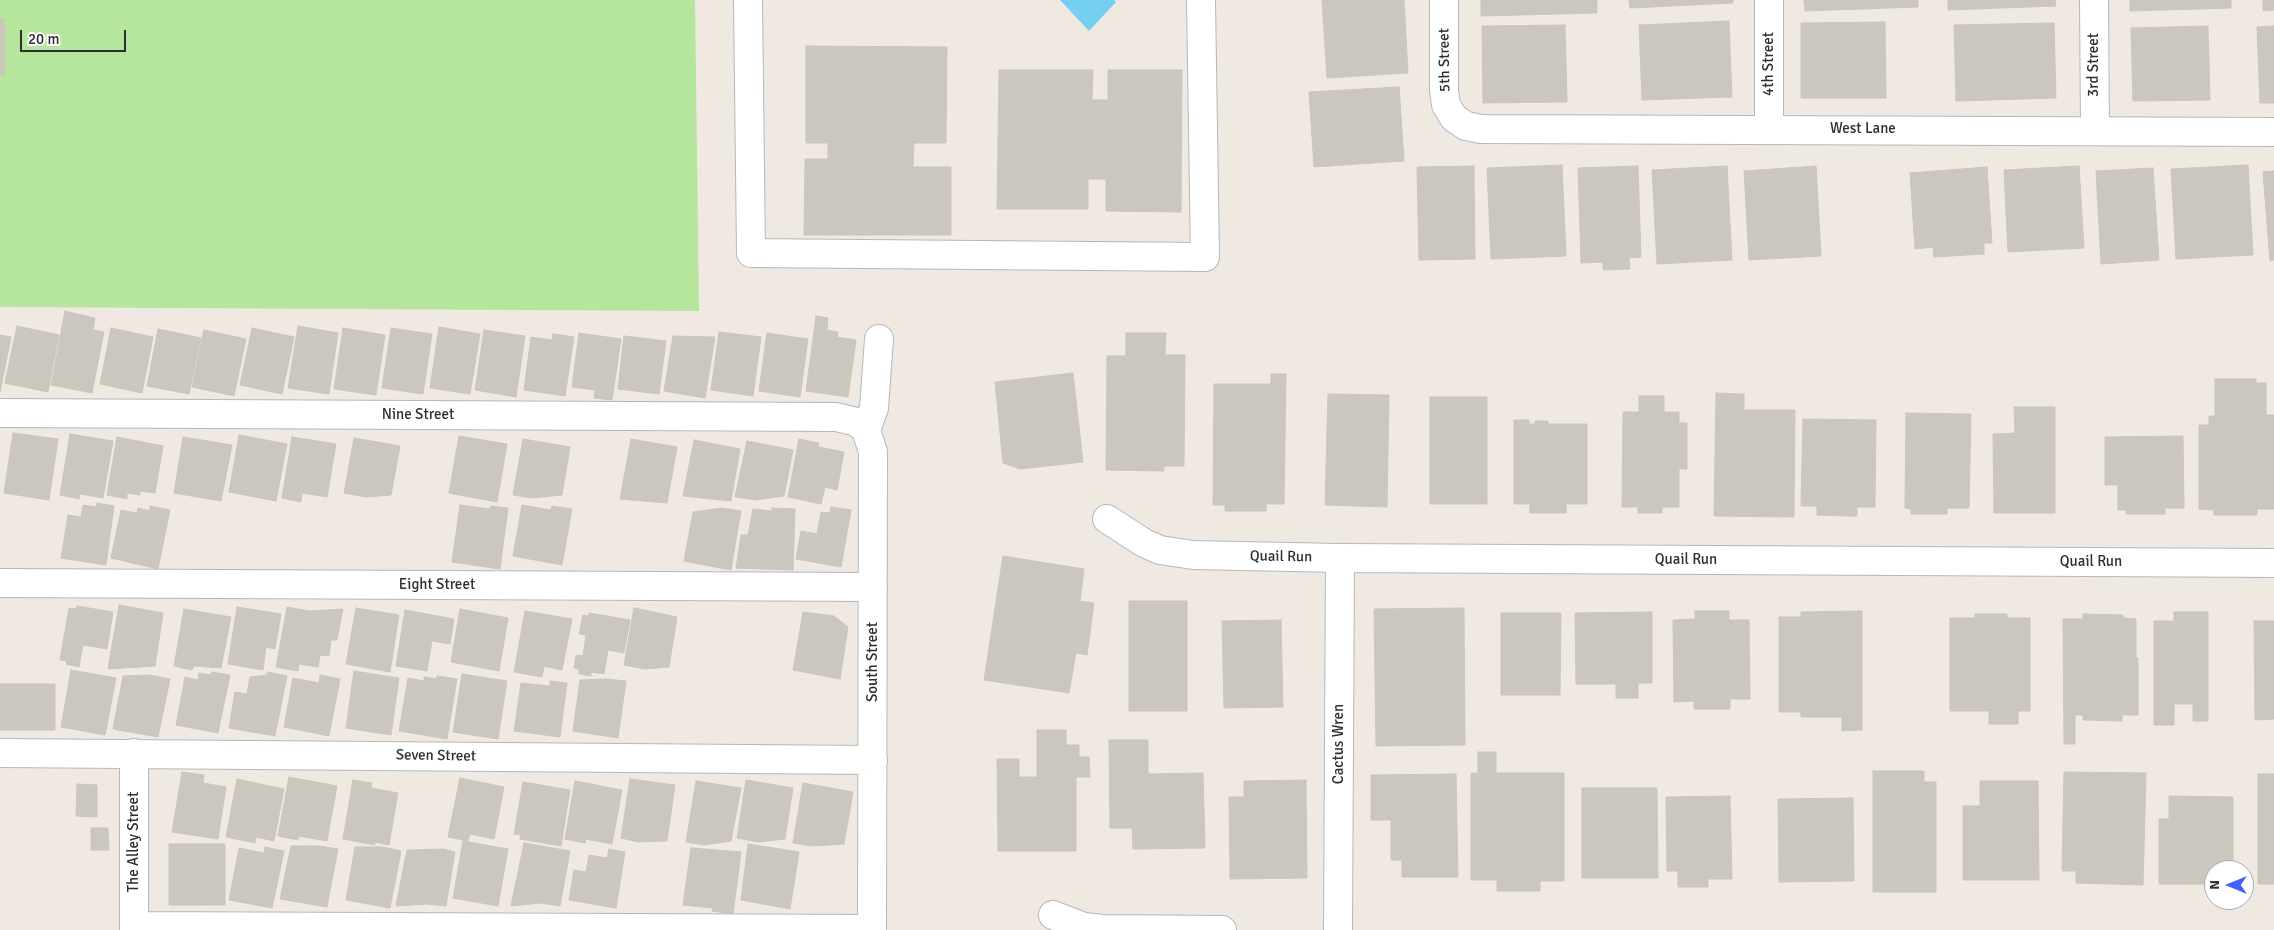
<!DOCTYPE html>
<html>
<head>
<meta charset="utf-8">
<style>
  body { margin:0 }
  #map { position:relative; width:2274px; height:930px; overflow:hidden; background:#efe9e1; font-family:Signika,sans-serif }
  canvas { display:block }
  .north { position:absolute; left:2204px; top:860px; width:50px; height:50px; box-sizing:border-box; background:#fff; border:1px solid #ababab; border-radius:50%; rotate:270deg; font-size:14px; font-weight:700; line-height:20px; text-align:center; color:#2e2e2e }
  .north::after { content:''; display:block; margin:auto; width:18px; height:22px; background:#4264fb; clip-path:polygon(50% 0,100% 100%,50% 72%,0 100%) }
  .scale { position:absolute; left:20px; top:30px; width:106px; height:22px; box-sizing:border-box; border:2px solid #2e2e2e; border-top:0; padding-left:6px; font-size:15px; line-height:18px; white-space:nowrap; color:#2e2e2e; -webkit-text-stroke:4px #fff; paint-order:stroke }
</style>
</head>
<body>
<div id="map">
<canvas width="2274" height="930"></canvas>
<div class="north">N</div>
<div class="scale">20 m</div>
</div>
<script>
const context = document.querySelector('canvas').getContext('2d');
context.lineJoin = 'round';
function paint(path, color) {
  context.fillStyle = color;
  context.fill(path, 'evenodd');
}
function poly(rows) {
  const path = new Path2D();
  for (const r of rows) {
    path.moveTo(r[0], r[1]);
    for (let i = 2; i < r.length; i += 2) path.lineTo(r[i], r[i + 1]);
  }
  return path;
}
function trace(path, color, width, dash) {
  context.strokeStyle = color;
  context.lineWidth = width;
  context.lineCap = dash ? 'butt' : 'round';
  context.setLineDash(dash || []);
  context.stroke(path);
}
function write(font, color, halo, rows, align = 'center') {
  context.font = font + ' Signika,sans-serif';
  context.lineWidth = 4;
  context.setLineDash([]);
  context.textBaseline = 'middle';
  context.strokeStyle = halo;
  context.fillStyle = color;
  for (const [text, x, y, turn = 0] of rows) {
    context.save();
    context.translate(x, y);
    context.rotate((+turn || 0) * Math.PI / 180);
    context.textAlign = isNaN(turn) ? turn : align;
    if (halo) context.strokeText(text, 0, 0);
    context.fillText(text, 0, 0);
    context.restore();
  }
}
paint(poly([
  [0,0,695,0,699,311,0,307]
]), '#b6e59e');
paint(poly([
  [1060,0,1114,0,1116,2,1089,31]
]), '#75cff0');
const building = poly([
  [1322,0,1404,0,1408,73,1327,78,1322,0],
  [1481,0,1597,0,1597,13,1481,16,1481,0],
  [1629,0,1733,0,1733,3,1630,8,1629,0],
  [1804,0,1918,0,1918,7,1805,11,1804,0],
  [1948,0,2055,0,2056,6,1948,10,1948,0],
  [2130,0,2231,0,2231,8,2130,11,2130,0],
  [2263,0,2274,0,2274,10,2263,11,2263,0],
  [0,19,4,19,5,75,0,75,0,19],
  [1729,21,1732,97,1642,100,1639,25,1729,21],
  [1885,22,1886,98,1801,98,1801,23,1885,22],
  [2054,23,2056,98,1956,101,1954,25,2054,23],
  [1565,25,1567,102,1483,103,1482,26,1565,25],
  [2208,26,2210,100,2133,101,2131,28,2208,26],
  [2274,26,2274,103,2260,103,2257,27,2274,26],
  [806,46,947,47,946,143,914,143,913,167,951,167,951,235,804,235,805,159,828,159,828,143,806,143,806,46],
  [999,70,1093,70,1092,100,1108,100,1108,70,1182,70,1181,212,1106,211,1106,179,1088,179,1088,209,997,209,999,70],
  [1399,87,1404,161,1314,167,1309,92,1399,87],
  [1562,165,1566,256,1491,259,1487,168,1562,165],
  [2248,165,2253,255,2176,259,2171,169,2248,165],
  [1474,166,1475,259,1419,260,1417,167,1474,166],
  [1638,166,1641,257,1629,258,1630,269,1603,270,1603,262,1581,263,1578,168,1638,166],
  [1727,166,1732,260,1657,264,1652,170,1727,166],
  [1816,166,1821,256,1749,260,1744,171,1816,166],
  [2079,166,2084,248,2008,252,2004,170,2079,166],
  [1987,167,1992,243,1984,243,1984,254,1934,257,1933,247,1915,249,1910,173,1987,167],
  [2153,168,2159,260,2101,264,2096,171,2153,168],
  [2274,171,2274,260,2270,261,2263,172,2274,171],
  [65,311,95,318,93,330,104,332,92,393,51,385,65,311],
  [816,316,828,318,827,330,838,332,837,337,856,340,848,397,806,391,816,316],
  [17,326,59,335,48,392,5,383,17,326],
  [298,326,338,333,329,394,288,388,298,326],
  [439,327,480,334,470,394,430,388,439,327],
  [111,328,153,337,142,393,100,384,111,328],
  [252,328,294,337,282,394,240,385,252,328],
  [343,328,385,335,376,395,334,389,343,328],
  [391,328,432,334,423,394,382,388,391,328],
  [158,329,201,338,189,394,147,386,158,329],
  [204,330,246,339,234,396,192,387,204,330],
  [484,330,525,336,516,397,475,390,484,330],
  [719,332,761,337,753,396,711,390,719,332],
  [579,333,621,339,612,400,594,398,595,390,572,387,579,333],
  [767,333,808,339,800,397,759,391,767,333],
  [1126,333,1166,333,1165,355,1185,355,1184,466,1164,466,1164,471,1106,470,1107,356,1126,356,1126,333],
  [553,334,574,337,565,396,524,390,531,337,552,340,553,334],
  [0,335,11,337,0,392,0,335],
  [624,336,666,341,659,394,618,389,624,336],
  [673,336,715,337,705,398,664,391,673,336],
  [1073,373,1083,462,1020,469,1003,463,995,382,1073,373],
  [1271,374,1286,374,1284,504,1266,504,1266,511,1225,511,1225,505,1213,505,1214,384,1271,384,1271,374],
  [2215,379,2256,379,2256,383,2266,383,2266,415,2274,415,2274,509,2257,509,2257,515,2214,515,2214,510,2199,509,2199,425,2209,425,2209,416,2215,416,2215,379],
  [1716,393,1744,394,1744,410,1795,410,1794,517,1714,516,1716,393],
  [1328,394,1389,395,1387,507,1325,505,1328,394],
  [1639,396,1664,396,1664,412,1679,412,1679,423,1687,423,1687,469,1679,469,1679,507,1662,507,1662,513,1638,513,1638,507,1622,507,1623,412,1639,412,1639,396],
  [1430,397,1487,397,1487,504,1430,504,1430,397],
  [2014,407,2055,407,2055,513,1994,513,1993,434,2015,433,2014,407],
  [1906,413,1971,414,1969,508,1947,508,1947,514,1911,514,1911,509,1905,508,1906,413],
  [1803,419,1876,420,1875,507,1857,507,1857,516,1846,516,1817,515,1817,506,1801,506,1803,419],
  [1514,420,1529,420,1529,424,1535,424,1535,421,1548,421,1548,424,1587,424,1587,504,1566,504,1566,513,1530,513,1530,504,1514,504,1514,420],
  [13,433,58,439,49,500,4,493,13,433],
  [70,434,113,441,103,498,80,494,79,499,60,495,70,434],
  [239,435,287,444,276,501,229,492,239,435],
  [459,436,507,444,497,502,449,493,459,436],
  [2183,436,2184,508,2165,508,2165,514,2126,514,2126,510,2118,510,2118,485,2105,485,2105,437,2183,436],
  [117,437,163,446,155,493,140,491,140,495,127,493,127,499,107,495,117,437],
  [183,437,232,445,221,501,174,493,183,437],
  [292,437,336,444,327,497,302,493,301,502,282,498,292,437],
  [354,438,400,446,391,495,366,497,344,493,354,438],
  [523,439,570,447,562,495,532,498,513,495,523,439],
  [631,439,677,447,667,503,620,499,631,439],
  [799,439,819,443,818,447,844,452,837,490,825,487,821,504,788,497,799,439],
  [694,440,740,449,731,501,683,496,694,440],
  [747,441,793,450,784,496,756,500,735,497,747,441],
  [97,503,114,506,106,565,61,558,68,515,81,517,83,505,96,507,97,503],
  [460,505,490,509,491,506,508,508,500,569,452,562,460,505],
  [522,505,551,510,552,506,572,509,562,565,513,556,522,505],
  [150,506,170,510,158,569,111,558,121,510,137,513,138,508,150,511,150,506],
  [831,507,851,510,841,567,796,559,801,531,817,534,821,512,830,513,831,507],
  [722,508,741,511,731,570,684,561,693,512,722,508],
  [772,508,795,509,793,570,736,568,741,535,748,535,753,509,772,511,772,508],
  [1003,556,1084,569,1080,601,1094,603,1087,655,1076,653,1069,693,984,680,1003,556],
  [1129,601,1187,601,1187,711,1129,711,1129,601],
  [119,605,163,613,155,666,108,669,119,605],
  [77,606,113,612,107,649,83,645,79,667,66,664,67,661,60,660,69,608,77,609,77,606],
  [237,607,281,614,275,649,266,647,263,670,228,664,237,607],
  [287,607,309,611,343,609,337,640,331,640,329,656,320,655,318,667,299,664,298,671,276,667,287,607],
  [356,608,399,615,390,672,346,664,356,608],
  [634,608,677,617,669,667,645,669,624,665,634,608],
  [1464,608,1465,745,1376,746,1374,609,1464,608],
  [184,609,231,617,221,668,194,666,192,670,174,666,184,609],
  [460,609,508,618,499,671,451,662,460,609],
  [405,610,454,619,450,644,432,641,427,671,396,666,405,610],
  [525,611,572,619,562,670,544,666,542,677,514,672,525,611],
  [1695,611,1729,611,1729,620,1749,620,1750,699,1730,699,1730,709,1694,709,1694,701,1674,702,1673,620,1695,619,1695,611],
  [1862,611,1862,730,1842,731,1842,717,1801,717,1801,712,1779,712,1779,617,1801,617,1801,612,1862,611],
  [803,612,834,616,848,627,840,679,793,670,803,612],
  [1652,612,1652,683,1638,683,1638,698,1616,698,1616,684,1576,684,1575,613,1652,612],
  [2174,612,2208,612,2208,721,2193,721,2193,704,2174,704,2174,725,2154,725,2154,621,2174,621,2174,612],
  [589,613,630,620,624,653,608,650,604,674,591,672,591,676,579,674,579,669,574,668,576,655,583,656,586,635,579,634,583,615,589,616,589,613],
  [1501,613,1561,613,1560,695,1501,695,1501,613],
  [1975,614,2007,614,2007,618,2030,618,2030,711,2018,711,2018,724,1989,724,1989,711,1950,711,1950,618,1975,618,1975,614],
  [2083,614,2123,615,2123,618,2136,619,2136,658,2138,658,2138,715,2122,715,2122,721,2083,720,2083,715,2075,715,2075,744,2064,744,2063,619,2083,619,2083,614],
  [1281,620,1283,707,1224,708,1222,621,1281,620],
  [2254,621,2274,621,2274,719,2255,720,2254,621],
  [71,670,116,678,105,735,61,727,71,670],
  [354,671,399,678,391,735,346,728,354,671],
  [212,672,230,675,218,733,176,725,185,677,198,680,199,673,210,675,212,672],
  [268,672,287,676,275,736,229,728,235,692,247,694,250,677,267,675,268,672],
  [462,674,507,681,498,739,453,732,462,674],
  [150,675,170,679,158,737,113,729,123,676,150,675],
  [320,675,340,679,329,736,284,727,293,678,319,683,320,675],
  [437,676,457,679,447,739,399,731,408,678,424,681,424,677,437,679,437,676],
  [606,679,626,681,618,738,573,731,580,680,606,679],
  [550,681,567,683,560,737,514,731,521,683,550,686,550,681],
  [0,684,55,684,55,730,0,730,0,684],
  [1037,730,1066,730,1066,745,1079,745,1079,757,1089,757,1090,777,1076,777,1076,851,998,851,997,759,1019,759,1019,777,1037,777,1037,730],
  [1109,740,1148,740,1148,774,1203,773,1205,848,1133,849,1132,828,1110,828,1109,740],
  [1478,752,1496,752,1496,773,1564,773,1564,881,1540,881,1540,891,1497,891,1497,880,1471,880,1471,773,1478,773,1478,752],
  [1873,771,1924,771,1924,782,1936,782,1936,892,1873,892,1873,771],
  [182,772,204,775,203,783,226,787,218,839,172,832,182,772],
  [2064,772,2146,773,2143,885,2076,883,2076,871,2062,871,2064,772],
  [1456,774,1458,877,1402,877,1402,860,1391,860,1391,820,1371,820,1371,775,1456,774],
  [2258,774,2274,774,2274,884,2258,884,2258,774],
  [289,777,337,786,327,841,299,836,298,840,278,836,289,777],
  [460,778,504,787,494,839,470,834,468,841,448,837,460,778],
  [237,779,284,789,274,841,256,837,255,843,226,837,237,779],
  [630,779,675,785,667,841,638,842,621,838,630,779],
  [353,780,372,783,371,788,398,793,389,845,375,842,375,845,343,839,353,780],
  [746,780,793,788,785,839,758,842,737,838,746,780],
  [1306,780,1307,878,1230,879,1229,797,1244,797,1244,781,1306,780],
  [575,781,622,790,612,844,586,839,585,843,565,839,575,781],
  [696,781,741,788,731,841,704,845,686,842,696,781],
  [1980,781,2038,781,2039,880,1963,880,1963,806,1980,806,1980,781],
  [523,782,570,790,561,846,520,839,521,835,514,834,523,782],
  [803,783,853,792,844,844,812,846,793,843,803,783],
  [77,784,97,785,97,817,76,816,77,784],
  [1582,788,1657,788,1658,878,1582,878,1582,788],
  [1730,796,1732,879,1708,879,1708,887,1678,887,1678,871,1667,871,1666,797,1730,796],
  [2169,796,2233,797,2233,870,2214,870,2214,884,2159,884,2159,819,2169,819,2169,796],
  [1853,798,1854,881,1779,882,1778,799,1853,798],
  [91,828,108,828,109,850,91,850,91,828],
  [463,841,508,849,498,906,453,898,463,841],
  [524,843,570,851,560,906,541,903,511,906,524,843],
  [169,844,225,844,225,905,169,905,169,844],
  [748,844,799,852,790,909,741,900,748,844],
  [291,846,319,846,338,849,327,907,280,899,291,846],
  [265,847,284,851,272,908,229,900,239,848,264,853,265,847],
  [355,847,382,847,401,851,390,908,346,900,355,847],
  [691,848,741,852,733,914,712,911,713,908,683,905,691,848],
  [443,849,455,852,446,906,426,904,396,906,407,850,443,849],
  [609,849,625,852,616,908,569,900,574,870,586,872,589,855,607,858,609,849]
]);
paint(building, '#cbc7bf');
trace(building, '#cbc5ba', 1);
const minor = poly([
  [748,0,751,253,1205,257,1201,0],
  [1444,0,1444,90,1446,105,1454,118,1466,126,1481,129,2274,132],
  [1769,0,1769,129],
  [2094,0,2095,131],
  [0,413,836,417,857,422,866,430,873,452,872,930],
  [866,430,874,408,879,339],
  [1107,519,1144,543,1160,550,1193,555,1340,558,2274,563],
  [0,583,873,587],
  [0,753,873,760],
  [1053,915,1084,927,1103,929,1222,930],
  [134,926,872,929],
  [134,930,134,753],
  [1338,930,1340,558]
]);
trace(minor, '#b4b7c1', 30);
trace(minor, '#fff', 28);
write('15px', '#2e2e2e', '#fff', [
  ["5th Street",1445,60,-91],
  ["4th Street",1769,64,-90],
  ["3rd Street",2094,65,-90],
  ["West Lane",1863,129],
  ["Nine Street",418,415],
  ["Quail Run",1281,557,1],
  ["Quail Run",1686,560],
  ["Quail Run",2091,562],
  ["Eight Street",437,585],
  ["South Street",873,662,-90],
  ["Cactus Wren",1339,744,-90],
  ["Seven Street",436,756,1],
  ["The Alley Street",134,842,-90]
]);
</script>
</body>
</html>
